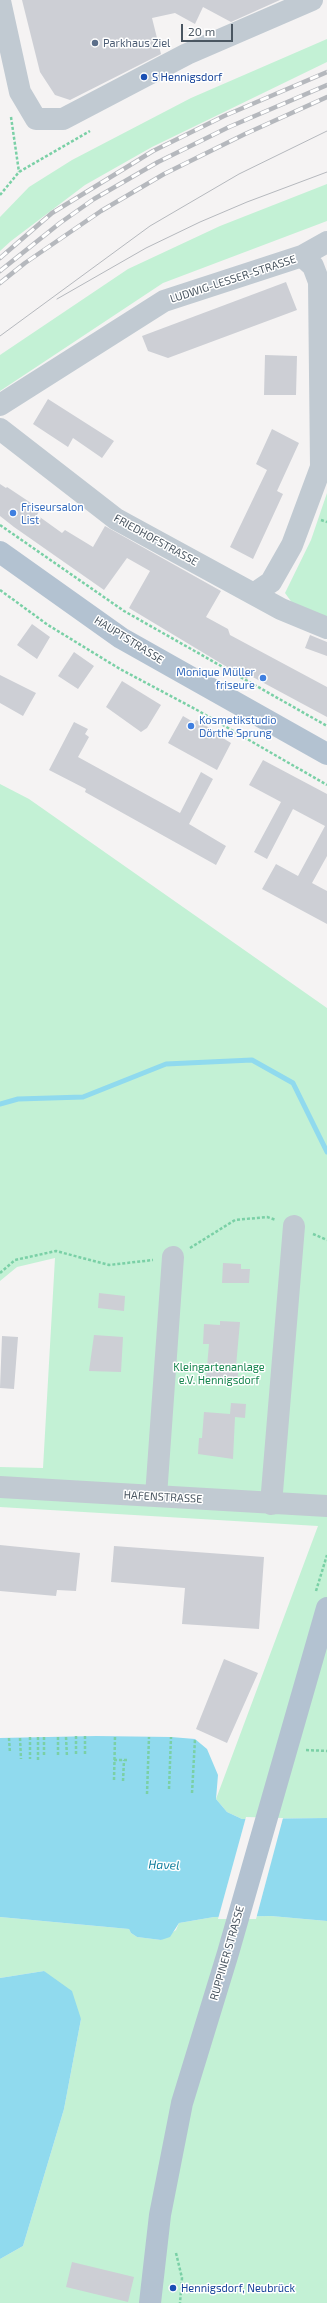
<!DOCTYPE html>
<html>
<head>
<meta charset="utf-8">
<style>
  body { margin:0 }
  #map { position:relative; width:327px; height:2303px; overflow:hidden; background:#f5f3f3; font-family:"Exo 2",sans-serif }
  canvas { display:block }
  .scale { position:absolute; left:181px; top:24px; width:52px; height:18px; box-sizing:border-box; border:2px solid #4a5661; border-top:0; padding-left:5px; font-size:12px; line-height:14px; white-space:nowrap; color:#4a5661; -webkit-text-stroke:3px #fff; paint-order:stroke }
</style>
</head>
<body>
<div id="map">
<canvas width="327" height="2303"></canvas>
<div class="scale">20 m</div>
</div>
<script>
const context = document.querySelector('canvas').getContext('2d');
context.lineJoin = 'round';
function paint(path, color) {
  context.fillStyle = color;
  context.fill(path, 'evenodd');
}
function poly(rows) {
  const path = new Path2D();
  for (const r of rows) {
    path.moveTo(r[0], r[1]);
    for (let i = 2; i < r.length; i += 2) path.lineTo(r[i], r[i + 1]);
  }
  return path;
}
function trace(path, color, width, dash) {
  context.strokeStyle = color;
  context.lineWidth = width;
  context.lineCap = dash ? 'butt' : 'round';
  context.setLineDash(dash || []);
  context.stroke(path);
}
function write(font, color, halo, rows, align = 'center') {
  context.font = font + ' "Exo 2",sans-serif';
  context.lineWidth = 3;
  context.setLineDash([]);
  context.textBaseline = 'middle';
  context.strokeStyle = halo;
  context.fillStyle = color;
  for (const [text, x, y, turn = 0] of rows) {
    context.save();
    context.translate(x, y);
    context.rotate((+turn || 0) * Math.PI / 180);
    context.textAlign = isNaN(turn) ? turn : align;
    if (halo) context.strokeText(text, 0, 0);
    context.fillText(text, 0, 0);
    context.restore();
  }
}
paint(poly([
  [327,39,327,62,152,147,85,185,11,241,0,251,0,217,29,187,72,160,191,98],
  [327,184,327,221,163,283,0,391,0,355,128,269,220,226],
  [327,493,327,622,298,611,285,593,311,540],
  [0,784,29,799,327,1008,327,1818,242,1819,227,1812,216,1799,318,1526,0,1507,0,1467,43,1468,55,1258,17,1267,0,1281],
  [271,1916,327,1921,327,2303,0,2303,0,2259,23,2246,64,2109,81,2019,44,1971,0,1978,0,1917,129,1929,131,1933,137,1937,161,1940,176,1930,179,1923,214,1917]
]), '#c3f1d5');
paint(poly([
  [96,1736,171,1737,195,1739,207,1749,218,1775,216,1799,227,1812,242,1819,327,1818,327,1921,271,1916,214,1917,179,1923,170,1937,161,1940,137,1937,131,1933,129,1929,0,1917,0,1738],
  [44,1971,72,1991,81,2019,64,2109,23,2246,0,2259,0,1978]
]), '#90daee');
paint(poly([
  [246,1817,283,1818,256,1919,218,1919]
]), '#f5f3f3');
trace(poly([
  [0,1104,18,1099,83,1097,166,1064,252,1060,293,1083,327,1152]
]), '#90daee', 5);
paint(poly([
  [22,0,280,0,231,22,203,7,195,24,175,13,152,18,161,54,70,100,55,95,40,72],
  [286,282,297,310,168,358,148,351,142,336],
  [265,355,297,356,296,395,264,395],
  [48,399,114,441,102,458,73,438,68,447,33,424],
  [272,429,299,443,277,491,283,494,253,559,230,547,267,470,256,464],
  [0,484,6,488,7,487,40,509,37,515,62,533,65,530,93,547,105,526,221,591,206,617,228,629,230,635,327,687,327,717,249,675,247,679,129,608,150,571,127,558,104,590,14,527,0,516],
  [32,624,50,637,37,659,17,645],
  [310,635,327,642,327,656,305,648],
  [74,652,94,666,78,689,58,676],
  [0,675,36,693,23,716,0,703],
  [122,681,161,705,147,728,141,732,106,707],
  [183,716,195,723,196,720,222,735,221,737,231,743,217,770,168,743],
  [74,722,88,729,85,734,89,737,78,757,180,813,201,772,213,779,189,824,226,846,216,865,85,792,86,789,49,770],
  [263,760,327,794,327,856,312,883,327,891,327,924,262,889,276,864,298,876,325,826,293,809,267,859,254,852,281,802,249,785],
  [223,1263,241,1264,241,1269,250,1269,249,1283,222,1283],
  [99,1293,125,1296,124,1311,98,1308],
  [220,1321,240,1322,236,1366,239,1366,237,1381,206,1378,209,1344,203,1344,204,1324,220,1325],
  [94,1335,123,1337,121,1372,89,1371],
  [2,1336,18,1337,14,1389,0,1388],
  [231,1403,246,1404,245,1418,235,1417,233,1459,198,1454,199,1438,202,1438,204,1412,230,1414],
  [0,1545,80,1553,76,1591,57,1590,56,1596,0,1591],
  [114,1546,264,1557,259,1629,182,1624,185,1588,111,1582],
  [224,1659,258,1673,227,1743,196,1729],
  [72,2262,134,2277,128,2302,66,2287]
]), '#cdcfd5');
trace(poly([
  [11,117,19,172],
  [0,195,19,172,90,131],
  [321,520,327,522],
  [0,525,124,611,327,726],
  [0,590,48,625,120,669,197,710,327,785],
  [313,1234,327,1240],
  [190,1248,235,1220,267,1217,276,1220],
  [0,1273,15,1260,56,1251,109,1265,153,1260],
  [316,1591,327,1555],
  [76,1736,76,1756],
  [85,1736,85,1756],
  [30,1737,30,1759],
  [38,1737,38,1762],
  [44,1737,44,1755],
  [58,1737,58,1757],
  [66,1737,67,1757],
  [9,1738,10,1753],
  [20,1738,21,1759],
  [306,1750,327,1751],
  [114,1760,129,1760],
  [114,1780,115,1737],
  [123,1781,124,1760],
  [169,1789,171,1737],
  [192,1793,195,1739],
  [147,1794,149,1737],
  [176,2253,182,2278,180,2303]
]), '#7ad0a6', 2.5, [3, 2]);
trace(poly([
  [0,1,20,92,36,119,63,119,187,54,312,0],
  [0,405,164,301,302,256,327,242],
  [0,429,116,519,281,609,327,628],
  [255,593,271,582,292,545,321,467,319,282,313,266,302,256],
  [0,1487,327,1506],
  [156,1496,173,1257],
  [271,1504,294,1226]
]), '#c1cad2', 22);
trace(poly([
  [0,552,121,638,327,754],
  [150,2303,160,2215,182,2103,228,1953,327,1608]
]), '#b3c2d1', 22);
trace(poly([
  [57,299,146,248,200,222,247,202,327,172],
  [0,336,150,226,239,174,327,131]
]), '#b5b8bd', 1);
const rail = poly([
  [0,258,52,213,153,151,224,116,327,72],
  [0,271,60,223,94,199,158,162,229,127,327,85],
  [0,283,25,263,101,211,164,174,245,134,327,97]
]);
trace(rail, '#b5b8bd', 4.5);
trace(rail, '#fff', 3, [9]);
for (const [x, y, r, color] of [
  [95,43,4,"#5c6f8a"],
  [144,77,4,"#1a4fb4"],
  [13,513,4,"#3f7fe0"],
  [263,678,4,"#3f7fe0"],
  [191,726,4,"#3f7fe0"],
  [173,2288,4,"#1a4fb4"]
]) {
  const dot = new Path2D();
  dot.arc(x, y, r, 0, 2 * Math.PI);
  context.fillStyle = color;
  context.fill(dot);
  trace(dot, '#fff', 1.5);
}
write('11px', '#4e5e75', '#fff', [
  ["Parkhaus Ziel",103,43]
], 'left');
write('11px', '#164399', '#fff', [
  ["S Hennigsdorf",152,77],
  ["Hennigsdorf, Neubrück",181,2288]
], 'left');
write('11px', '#4a5661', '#fff', [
  ["LUDWIG-LESSER-STRASSE",233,279,-18],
  ["FRIEDHOFSTRASSE",156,540,29],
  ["HAUPTSTRASSE",129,640,32],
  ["HAFENSTRASSE",163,1497,3],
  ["RUPPINER STRASSE",227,1953,-74]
]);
write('11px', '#366cbe', '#fff', [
  ["Friseursalon",21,507],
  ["List",21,520],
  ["Monique Müller",255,672,"right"],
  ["friseure",255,685,"right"],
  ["Kosmetikstudio",199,720],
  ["Dörthe Sprung",199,733]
], 'left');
write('11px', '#17864f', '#fff', [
  ["Kleingartenanlage",219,1367],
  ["e.V. Hennigsdorf",219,1380]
]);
write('italic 12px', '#0c7c9b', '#fff', [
  ["Havel",164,1865,2]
]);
</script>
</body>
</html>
